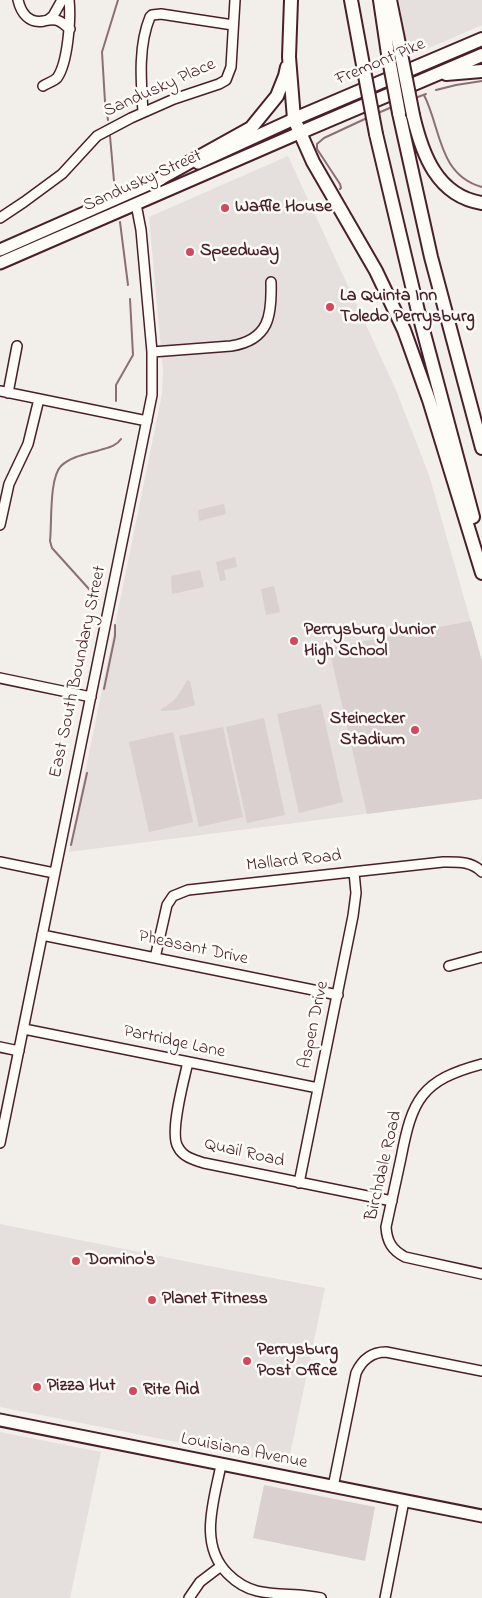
<!DOCTYPE html>
<style>
body{margin:0}
canvas{display:block;background:#f2efeb}
</style>
<canvas width="482" height="1598"></canvas>
<script>
const c = document.querySelector('canvas').getContext('2d');
c.lineJoin = 'round';
function fill(path, color) {
  c.fillStyle = color;
  c.fill(path, 'evenodd');
}
function stroke(path, color, width, dash) {
  c.strokeStyle = color;
  c.lineWidth = width;
  c.lineCap = dash ? 'butt' : 'round';
  c.setLineDash(dash || []);
  c.stroke(path);
}
function label(font, color, halo, rows, align = 'center') {
  c.font = font + ' "Indie Flower",sans-serif';
  c.lineWidth = 5;
  c.setLineDash([]);
  c.textBaseline = 'middle';
  c.strokeStyle = halo;
  c.fillStyle = color;
  for (const [text, x, y, turn = 0] of rows) {
    c.save();
    c.translate(x, y);
    c.rotate((+turn || 0) * Math.PI / 180);
    c.textAlign = isNaN(turn) ? turn : align;
    if (halo) c.strokeText(text, 0, 0);
    c.fillText(text, 0, 0);
    c.restore();
  }
}
fill(new Path2D(`
 M399,0H482V25L408,57Z
 M288,156L396,390L429,475L482,661V799L69,852L162,394L163,370L149,217Z
 M0,1224L199,1264L325,1288L288,1464L0,1407Z
 M0,1432L101,1452L70,1598H0Z`), '#e5dfdd');
fill(new Path2D(`
 M224,504L226,514L199,521L198,510Z
 M235,557L237,567L224,570L226,580L220,581L216,562Z
 M200,570L204,587L172,594L171,576Z
 M274,586L280,612L266,615L261,589Z
 M471,621L482,661V799L367,814L329,648Z
 M187,680L190,681L195,705L177,710L161,711V709C176,702 180,693 187,680Z
 M321,704L343,802L299,813L277,714Z
 M264,718L285,815L247,823L226,727Z
 M223,727L243,817L199,827L179,736Z
 M173,732L193,822L149,832L129,742Z
 M264,1485L375,1507L365,1561L253,1538Z`), '#d9d0cf');
stroke(new Path2D(`
 M436,90L456,85L482,81
 M424,95C441,128 438,175 482,187
 M415,98L426,94
 M378,113L392,107
 M108,120L105,102L102,52L118,0
 M110,136L114,181
 M340,189L341,188L340,184L317,149V144L324,138L367,118
 M120,222L128,285
 M116,401V385L133,355L130,299
 M98,599L52,548L50,541C52,523 49,478 61,466C70,457 86,454 97,451C105,448 116,447 121,439
 M104,689L115,636V625
 M71,845L87,773`), '#8b6f75', 2);
const minor = new Path2D(`
 M18,0C21,13 29,24 44,21C48,20 51,19 56,20C62,21 65,26 70,29
 M49,19L53,16L62,0
 M43,86C47,83 53,82 57,78C68,63 71,18 69,0
 M143,112C141,81 138,46 150,17L152,15L161,14L233,25
 M0,218L24,202L62,174L97,136L131,118L174,99L219,84L226,80L231,67L235,0
 M152,352L231,346C269,340 272,316 271,282
 M0,391L147,421
 M8,393L17,346
 M0,525L9,484L28,444L39,399
 M0,678L91,697
 M0,862L54,873
 M42,935L338,995
 M155,958L167,905L173,896L188,890L443,862C458,862 471,861 482,872
 M449,966L482,957
 M24,1029L318,1088
 M0,1047L19,1051
 M188,1062C184,1080 169,1133 178,1147C183,1157 194,1160 204,1163L392,1201
 M482,1064C421,1080 412,1100 401,1158C396,1181 391,1204 386,1227C387,1242 392,1250 405,1257L482,1274
 M0,1143L152,395V352L141,230L136,204
 M299,1183L353,916L356,893L354,872
 M221,1465C214,1501 198,1544 228,1574C236,1582 245,1588 257,1591C278,1596 300,1593 321,1598
 M333,1487L356,1373C362,1360 371,1352 386,1352L482,1371
 M189,1598L200,1582L221,1566
 M385,1598L404,1501`);
const major = new Path2D(`
 M198,163L294,119
 M0,250L161,179
 M0,263L299,133
 M0,1420L482,1516`);
const highway = new Path2D(`
 M291,0L289,57L294,119L313,162L376,271L404,330L429,400L482,573
 M351,0L363,65
 M380,0L388,54
 M390,0L400,49
 M446,74L482,71
 M399,113L431,257L482,448
 M413,115C422,154 437,196 482,203
 M294,119L482,39
 M299,133L482,55
 M376,134L418,311L473,517
 M152,183L251,128L277,96L285,76L287,67`);
stroke(minor, '#4a1f2b', 12);
stroke(major, '#4a1f2b', 15);
stroke(highway, '#4a1f2b', 16);
stroke(minor, '#fdfcf7', 9);
stroke(major, '#fdfcf7', 11);
stroke(highway, '#fdfcf7', 12);
const highwayBridge = new Path2D(`
 M400,49L413,115
 M388,54L399,113
 M363,65L376,134`);
stroke(highwayBridge, '#4a1f2b', 16, []);
stroke(highwayBridge, '#fdfcf7', 12);
for (const [x, y, r, color] of [
 [225,208,5,"#d1495b"],
 [190,252,5,"#d1495b"],
 [330,307,5,"#d1495b"],
 [294,641,5,"#d1495b"],
 [415,730,5,"#d1495b"],
 [76,1261,5,"#d1495b"],
 [152,1300,5,"#d1495b"],
 [247,1361,5,"#d1495b"],
 [37,1387,5,"#d1495b"],
 [133,1391,5,"#d1495b"]
]) {
  const dot = new Path2D();
  dot.arc(x, y, r, 0, 2 * Math.PI);
  c.fillStyle = color;
  c.fill(dot);
  stroke(dot, '#fdfcf7', 2);
}
label('18px', '#4a1f2b', '#fdfcf7', [
 ["Fremont Pike",381,63,-23],
 ["Sandusky Place",160,89,-24],
 ["Sandusky Street",143,182,-24],
 ["East South Boundary Street",79,672,-78],
 ["Mallard Road",294,862,-6],
 ["Pheasant Drive",193,949,12],
 ["Aspen Drive",315,1025,-78],
 ["Partridge Lane",174,1043,12],
 ["Quail Road",244,1154,13],
 ["Birchdale Road",385,1166,-77],
 ["Louisiana Avenue",244,1452,11]
]);
label('bold 18px', '#4a1f2b', '#fdfcf7', [
 ["Waffle House",235,208],
 ["Speedway",200,252],
 ["La Quinta Inn",340,297],
 ["Toledo Perrysburg",340,318],
 ["Perrysburg Junior",304,631],
 ["High School",304,652],
 ["Steinecker",405,720,"right"],
 ["Stadium",405,741,"right"],
 ["Domino's",86,1261],
 ["Planet Fitness",162,1300],
 ["Perrysburg",257,1351],
 ["Post Office",257,1372],
 ["Pizza Hut",47,1387],
 ["Rite Aid",143,1391]
], 'left');
</script>
